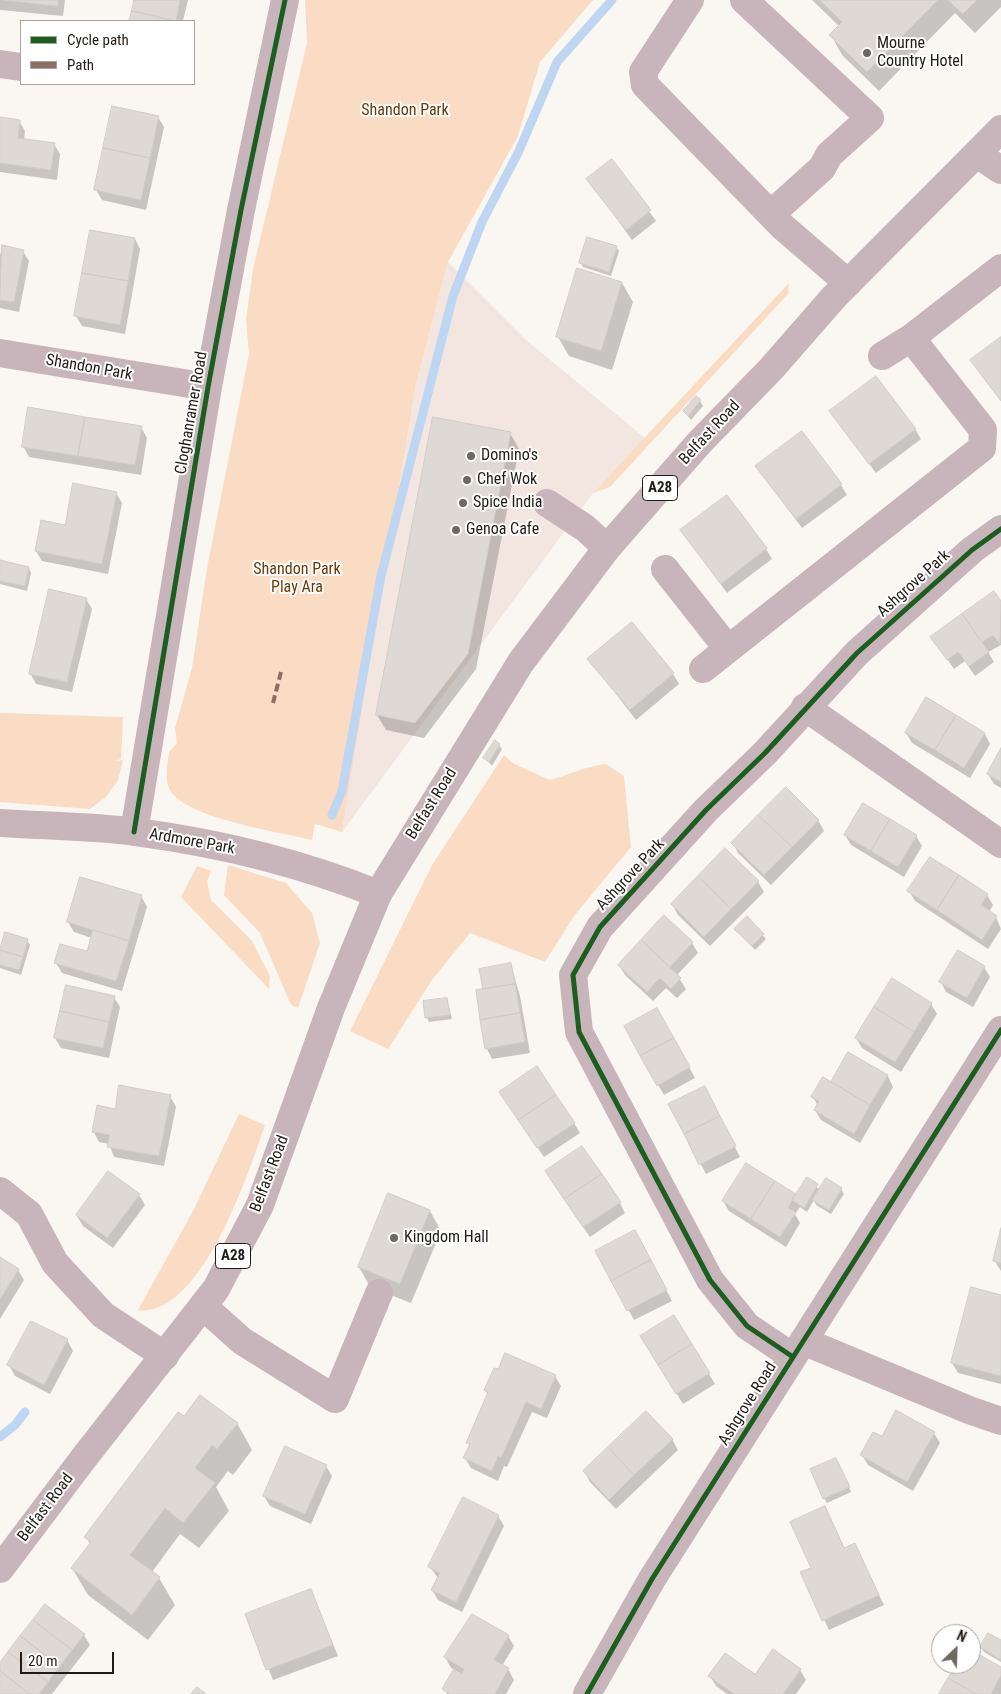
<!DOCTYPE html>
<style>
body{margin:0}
#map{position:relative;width:1001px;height:1694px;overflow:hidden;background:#faf6f2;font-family:"Roboto Condensed",sans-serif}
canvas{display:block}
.legend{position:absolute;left:20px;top:20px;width:175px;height:65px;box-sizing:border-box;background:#fff;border:1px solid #a7a4a1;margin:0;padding:6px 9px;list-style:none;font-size:15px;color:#221b15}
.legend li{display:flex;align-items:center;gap:10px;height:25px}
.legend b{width:25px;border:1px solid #a7a4a1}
.north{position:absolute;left:931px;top:1624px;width:50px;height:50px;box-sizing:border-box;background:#fff;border:1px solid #a7a4a1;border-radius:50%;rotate:24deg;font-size:14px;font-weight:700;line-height:20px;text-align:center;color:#221b15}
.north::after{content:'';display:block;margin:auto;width:18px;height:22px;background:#6e6862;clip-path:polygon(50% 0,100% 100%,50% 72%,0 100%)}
.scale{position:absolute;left:20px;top:1652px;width:94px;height:22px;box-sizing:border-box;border:2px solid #221b15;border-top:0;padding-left:6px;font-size:15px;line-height:18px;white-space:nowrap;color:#221b15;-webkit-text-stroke:4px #fff;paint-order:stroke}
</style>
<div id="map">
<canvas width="1001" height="1694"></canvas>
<ul class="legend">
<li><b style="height:6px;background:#1b5e20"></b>Cycle path</li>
<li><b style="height:6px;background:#8d6e63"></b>Path</li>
</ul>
<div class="north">N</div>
<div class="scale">20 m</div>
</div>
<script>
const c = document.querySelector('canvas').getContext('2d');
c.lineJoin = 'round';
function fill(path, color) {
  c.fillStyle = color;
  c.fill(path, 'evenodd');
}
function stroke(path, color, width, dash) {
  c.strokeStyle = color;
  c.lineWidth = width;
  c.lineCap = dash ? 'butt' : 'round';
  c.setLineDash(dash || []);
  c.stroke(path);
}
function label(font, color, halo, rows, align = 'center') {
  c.font = font + ' "Roboto Condensed",sans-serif';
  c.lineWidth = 4;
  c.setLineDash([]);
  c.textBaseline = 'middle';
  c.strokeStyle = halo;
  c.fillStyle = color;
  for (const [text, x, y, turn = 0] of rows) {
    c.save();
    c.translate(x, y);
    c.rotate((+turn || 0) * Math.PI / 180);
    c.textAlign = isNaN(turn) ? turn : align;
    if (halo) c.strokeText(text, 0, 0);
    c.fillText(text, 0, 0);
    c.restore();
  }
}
fill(new Path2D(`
 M448,262L526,340L645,438L593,493L342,832L416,384Z`), '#f3e6e1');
fill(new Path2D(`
 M305,0H593L540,62L518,136L448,262L416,384L342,832L315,824L312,840C280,832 185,818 170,790C164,780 168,762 169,752L177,743L175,728L192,668L207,568L249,354L246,320L253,269L307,43Z
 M789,283L788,294L610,487L593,493Z
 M0,713L123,717L121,759L114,761L123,760L118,780L106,797L90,809L0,802Z
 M504,755L514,764L550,780C569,775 586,766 606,764L624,776L631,847L574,916L545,962L470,933L432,980L388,1049L350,1031L432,865Z
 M228,865L286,883L312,913L320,943L298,1008L291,1005L260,933L224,895Z
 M197,866L211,871L207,882L211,900L252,941L270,976L269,989L181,897Z
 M239,1114L265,1125C249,1172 201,1318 138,1310L193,1211Z`), '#f9dcc3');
fill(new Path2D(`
 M0,0H65L63,16L0,10Z
 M135,0H188L183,21H130Z
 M812,0H1001V7L975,33L955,13L879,91L842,55L831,35L839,26Z
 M158,117L164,127L146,210L102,200L96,190Z
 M0,119L19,121L25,131L24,140L54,144L60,154L57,180L0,172Z
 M612,161L656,221L632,240L588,179Z
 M135,239L140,249L125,334L82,326L76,316Z
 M3,247L23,251L29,261L19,312L0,308V255Z
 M616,247L619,251L611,276L583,267L580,262Z
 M622,283L633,302L612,370L569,356L558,337Z
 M700,401L703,406L691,420L684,411Z
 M837,421L915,429L921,439L876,473Z
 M141,427L147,438L141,475L29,457L23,446Z
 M510,433L519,449L476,669L424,738L386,730L377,715Z
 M763,476L841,485L847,495L802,528Z
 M116,493L122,503L108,574L42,561L36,551Z
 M682,531L766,549L772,559L727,593Z
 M0,561L29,568L31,573L27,591L0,584Z
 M994,593L1001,603V645L988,652L994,662L975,676L965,661L954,669L932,637Z
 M86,599L92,609L72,692L36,684L30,673Z
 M589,659L673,674L679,684L636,720Z
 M906,733L985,734L990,744L970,778L912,743Z
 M499,745L502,749L492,766L485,758Z
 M1001,751V788L994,784L988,774Z
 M818,820L824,831L771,885L738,853L733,843Z
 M845,835L916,836L922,846L904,877L851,845Z
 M758,882L764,892L710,946L678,915L672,904Z
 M909,891L987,895L993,905L989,912L996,917L1001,929L988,949L915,901Z
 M141,896L147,907L122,991L62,973L56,963L87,953L92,938L74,932L68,922Z
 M664,917L692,943L698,953L677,975L686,989L677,998L666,988L653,1001L625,975L619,965Z
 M747,918L766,939L755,950L736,929Z
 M27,940L30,945L21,975L0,968V953Z
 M511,965L520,996L530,1053L492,1059L487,1049L477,991L485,990Z
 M984,967L990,977L973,1007L946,992L941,982Z
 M114,997L120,1007L109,1058L61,1048L55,1038Z
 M447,999L452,1019L429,1022L427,1018Z
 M931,1004L937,1014L901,1072L862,1048L856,1038Z
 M657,1009L695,1078L664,1095L625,1027Z
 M849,1054L888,1076L893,1087L860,1143L821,1120L815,1110L818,1106L813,1097L831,1083Z
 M170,1096L176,1107L164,1166L114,1157L109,1144L99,1142L93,1131L116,1110Z
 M710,1097L740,1157L706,1174L670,1105Z
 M507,1102L574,1123L580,1133L544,1157Z
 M807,1179L820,1190L841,1189L844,1194L831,1214L816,1205L814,1200L807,1212L800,1207L795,1214L800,1223L786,1247L729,1211L723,1201L796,1196Z
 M552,1182L620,1203L625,1213L590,1237Z
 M139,1195L145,1205L113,1248L83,1226L77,1216Z
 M430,1211L441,1231L411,1303L370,1287L359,1267Z
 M1001,1234V1271L994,1260Z
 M641,1241L672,1301L634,1320L597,1251Z
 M0,1259L18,1270L24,1280L0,1319Z
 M1001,1296V1384L958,1373L952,1363Z
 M674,1317L715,1384L683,1404L648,1347Z
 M67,1340L73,1351L50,1394L15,1376L9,1365Z
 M555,1376L561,1386L547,1418L532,1412L507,1467L504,1466L498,1481L471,1468L465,1458L470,1446L468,1443L488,1395L485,1390Z
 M185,1418L237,1423L252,1450L233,1475L228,1471L216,1487L229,1511L199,1548L180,1534L152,1572L159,1578L175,1605L148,1640L88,1595L72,1568L90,1544L86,1537Z
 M934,1433L940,1443L913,1491L868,1465L862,1455L882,1438Z
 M672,1439L678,1450L616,1509L590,1482L584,1471Z
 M839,1464L851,1492L827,1503L824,1498Z
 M326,1466L332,1476L311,1524L270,1506L264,1496Z
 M498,1516L504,1526L462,1612L438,1600L432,1590L438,1578L430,1567Z
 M830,1517L845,1549L855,1545L884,1605L829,1630L802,1573L813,1568Z
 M311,1591L338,1656L273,1680L247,1615Z
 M84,1635L90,1645L52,1694H0V1665Z
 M508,1636L514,1646L502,1666L508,1669L514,1680L506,1694H447L444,1689L465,1676L451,1668L445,1657Z
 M1001,1642V1662L984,1652L981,1647Z
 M971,1651L1001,1668V1694H941L958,1664H971Z
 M800,1670L806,1680L796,1694H727L716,1686L710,1676H755Z`), '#0003');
stroke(new Path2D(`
 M332,815L342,791L381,576L453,296L482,222L518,153L557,62L612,0
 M0,1437L15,1425L25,1412`), '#bfd6f3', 9);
const building = new Path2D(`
 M4,0H58V6Z
 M134,0H180L176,21L132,11Z
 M820,0H938L867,72L829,35L842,22Z
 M948,0H977L963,14Z
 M132,11L175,21H129Z
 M112,106L159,116L150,158L103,148Z
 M0,117L20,120L18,138L55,143L51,170L0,163Z
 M103,148L150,158L141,200L94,190Z
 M612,159L651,210L626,230L586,179Z
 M90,230L135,238L128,281L82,273Z
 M587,237L617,246L609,272L579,263Z
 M2,245L24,250L14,302L0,300Z
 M577,268L622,282L601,351L556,337Z
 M82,273L128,281L120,325L74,316Z
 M1001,337V401L970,360Z
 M876,376L916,429L869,464L829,411Z
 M696,396L701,400L688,416L683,411Z
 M28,407L85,417L78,456L22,447Z
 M85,417L142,426L135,465L78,456Z
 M433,417L511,432L468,654L415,723L376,715Z
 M802,431L842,484L796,519L755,466Z
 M73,483L117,492L102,564L35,551L41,520L65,525Z
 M727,495L767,548L721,584L680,530Z
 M0,560L29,567L25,586L0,581Z
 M49,589L87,598L67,682L29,674Z
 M994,591L1001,601L1000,644L993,635L982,642L962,614Z
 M962,614L989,652L969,666L958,652L947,660L930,637Z
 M632,622L674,673L630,710L587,659Z
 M926,697L956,715L935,750L905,733Z
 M956,715L985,733L964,768L935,750Z
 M495,740L500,744L489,762L483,758Z
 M1001,748V782L987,774Z
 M786,787L819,820L792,847L758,815Z
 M863,803L890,819L871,851L844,835Z
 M758,815L792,847L764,875L731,843Z
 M890,819L917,835L898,867L871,851Z
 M725,848L759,881L731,909L698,876Z
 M930,857L959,875L937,910L907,891Z
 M959,875L988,894L981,905L997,916L982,940L937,910Z
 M698,876L731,909L704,937L671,904Z
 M80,877L142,895L129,941L67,922Z
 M664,915L693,942L670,967L641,940Z
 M747,916L764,934L752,946L734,929Z
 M93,930L129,941L116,981L54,963L60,944L87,951Z
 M5,932L28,939L23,957L0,950Z
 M641,940L681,978L671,989L660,978L647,992L618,965Z
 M0,950L23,957L19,970L0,965Z
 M958,950L985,966L967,998L939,982Z
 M511,963L515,984L483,989L479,969Z
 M892,978L932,1003L914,1032L874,1007Z
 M515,984L520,1013L480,1020L476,990Z
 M66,985L115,996L109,1022L60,1011Z
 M447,998L450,1015L425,1018L423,1001Z
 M874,1007L914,1032L895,1062L855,1038Z
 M657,1008L674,1038L640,1056L624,1026Z
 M60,1011L109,1022L103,1048L54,1038Z
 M520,1013L525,1042L485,1049L480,1020Z
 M674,1038L690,1067L657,1086L640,1056Z
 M848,1052L888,1075L870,1105L831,1082Z
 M537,1066L556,1095L518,1120L499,1092Z
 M823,1077L870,1105L854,1134L814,1110L819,1101L811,1097Z
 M119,1085L171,1095L159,1156L107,1147L110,1135L92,1132L97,1105L115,1109Z
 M705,1086L720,1116L684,1134L668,1104Z
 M556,1095L575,1123L537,1148L518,1120Z
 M720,1116L736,1146L699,1165L684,1134Z
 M582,1146L602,1174L564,1199L545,1171Z
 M746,1163L775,1181L751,1219L722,1201Z
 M108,1171L140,1194L107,1238L76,1215Z
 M602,1174L621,1202L583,1227L564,1199Z
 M807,1177L818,1184L804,1208L792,1200Z
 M826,1178L842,1188L829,1210L812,1200Z
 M775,1181L796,1194L788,1208L796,1212L780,1237L751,1219Z
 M388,1193L430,1210L400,1284L358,1267Z
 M1001,1228V1263L993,1261Z
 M635,1230L651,1260L611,1281L595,1251Z
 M0,1257L19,1269L0,1299Z
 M651,1260L667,1290L627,1311L611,1281Z
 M971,1287L1001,1295V1376L951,1363Z
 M674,1315L692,1344L658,1365L640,1336Z
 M31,1321L68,1339L44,1385L7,1365Z
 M692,1344L710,1373L676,1394L658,1365Z
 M505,1353L556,1375L541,1409L526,1402L501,1458L498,1456L492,1471L463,1458L470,1444L466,1443L488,1392L484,1390L494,1368L498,1369Z
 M200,1395L238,1423L217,1449L212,1445L195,1468L215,1483L183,1523L165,1508L130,1555L160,1577L132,1615L71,1568L91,1542L84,1537L178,1412L184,1416Z
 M896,1410L935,1432L907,1482L860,1455L873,1432L882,1436Z
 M646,1411L673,1439L634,1475L608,1447Z
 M285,1446L327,1465L305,1514L263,1496Z
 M608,1447L634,1475L609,1500L583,1471Z
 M836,1458L850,1487L823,1499L810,1469Z
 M463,1497L499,1515L456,1602L431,1590L440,1573L428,1567Z
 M825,1506L844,1548L855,1543L879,1595L822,1621L800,1572L811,1568L790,1522Z
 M311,1589L333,1645L266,1670L245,1614Z
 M45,1604L85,1634L72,1650L33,1620Z
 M472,1614L509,1635L494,1660L509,1668L495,1694H450L442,1689L453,1670L461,1675L464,1669L444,1657Z
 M33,1620L72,1650L60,1666L20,1636Z
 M988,1633L1001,1640V1660L980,1647Z
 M20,1636L60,1666L48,1682L8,1652Z
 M773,1649L801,1669L783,1694H734L708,1676L725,1653L755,1674Z
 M971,1650L1001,1667V1675L991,1694H976L948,1678L956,1664H971Z
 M8,1652L48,1682L39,1694H30L0,1671V1663Z
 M0,1671L30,1694H0Z
 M948,1678L976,1694H939Z
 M197,1687L206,1694H191Z`);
fill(building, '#ded9d4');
stroke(building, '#d1ccc7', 1);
stroke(new Path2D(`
 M690,0L643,72L645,85L783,227L848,283
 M744,0L870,118L829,155L822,168L771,214
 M0,64L21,67
 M977,154L1001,170
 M0,353L208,387
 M882,356L911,338L1001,268
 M547,503L585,528L607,548
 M665,569L728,649
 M703,669L982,448L983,430L911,338
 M805,707L1001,844
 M0,823C45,826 91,826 136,832C219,843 301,863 378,894
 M134,832L208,387L241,210L285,0
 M0,1191L29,1214L55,1263L103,1315L165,1356
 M203,1306L242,1341L335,1399L379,1293
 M803,1341L969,1410L1001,1421
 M793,1357L747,1326L710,1280L579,1032L573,975L600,927L706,810L765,753L857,653L972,550L1001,529
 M587,1694L652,1579L1001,1030`), '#c8b4bb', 28);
stroke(new Path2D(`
 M0,1569L83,1459L216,1289L260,1205L331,1008L378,894L521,662L607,548L699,443L771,369L834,297L1001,129`), '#c8b5bc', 28);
stroke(new Path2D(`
 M273,703L281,672`), '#8d6e63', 4, [8, 4]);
stroke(new Path2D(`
 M134,832L208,387L241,210L285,0
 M793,1357L747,1326L710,1280L579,1032L573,975L600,927L706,810L765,753L857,653L972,550L1001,529
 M587,1694L652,1579L1001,1030`), '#1b5e20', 5);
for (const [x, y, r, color] of [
 [867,53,5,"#6e6862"],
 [471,456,5,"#6e6862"],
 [467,480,5,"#6e6862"],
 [463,503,5,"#6e6862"],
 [456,530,5,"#6e6862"],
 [394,1238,5,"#6e6862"]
]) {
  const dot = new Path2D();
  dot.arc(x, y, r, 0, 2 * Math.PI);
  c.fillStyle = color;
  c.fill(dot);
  stroke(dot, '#fff', 2);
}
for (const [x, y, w] of [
 [660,488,35],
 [233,1256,35]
]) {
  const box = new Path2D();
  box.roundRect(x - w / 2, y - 12.5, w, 25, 4);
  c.fillStyle = '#fff';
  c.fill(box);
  stroke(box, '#221b15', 1);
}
label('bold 15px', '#221b15', null, [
 ["A28",660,488],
 ["A28",233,1256]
]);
label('16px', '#221b15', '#fff', [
 ["Mourne",877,44],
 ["Country Hotel",877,62],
 ["Domino's",481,456],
 ["Chef Wok",477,480],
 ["Spice India",473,503],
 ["Genoa Cafe",466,530],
 ["Kingdom Hall",404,1238]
], 'left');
label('16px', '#6b3a06', '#fff', [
 ["Shandon Park",405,111],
 ["Shandon Park",297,570],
 ["Play Ara",297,588]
]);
label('16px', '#221b15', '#fff', [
 ["Shandon Park",89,368,10],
 ["Cloghanramer Road",192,413,-80],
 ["Belfast Road",710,433,-47],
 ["Ashgrove Park",914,584,-42],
 ["Belfast Road",432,804,-58],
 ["Ardmore Park",192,842,10],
 ["Ashgrove Park",631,875,-47],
 ["Belfast Road",270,1174,-69],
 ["Ashgrove Road",748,1404,-58],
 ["Belfast Road",46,1508,-53]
]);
</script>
